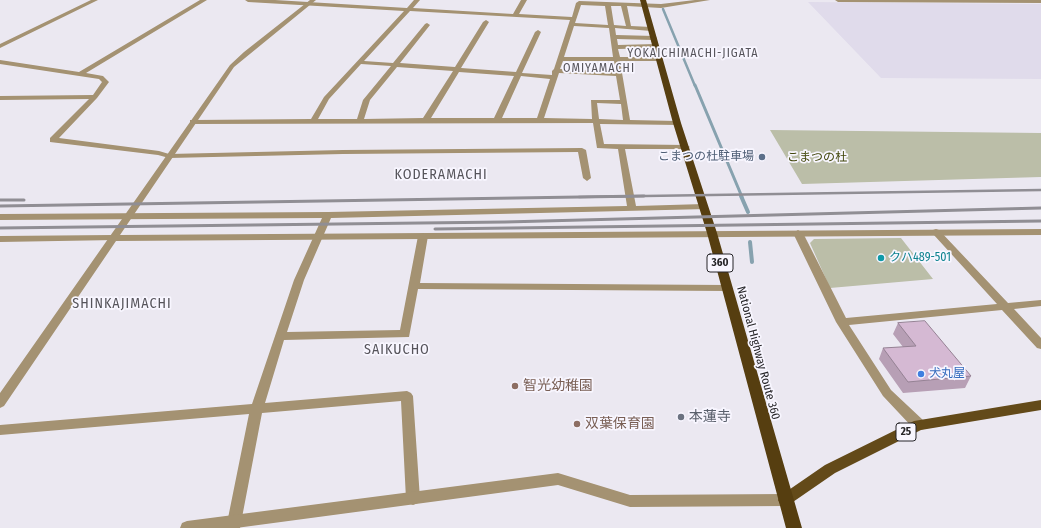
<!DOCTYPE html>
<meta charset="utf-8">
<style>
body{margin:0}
canvas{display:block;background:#ebe8f1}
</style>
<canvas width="1041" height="528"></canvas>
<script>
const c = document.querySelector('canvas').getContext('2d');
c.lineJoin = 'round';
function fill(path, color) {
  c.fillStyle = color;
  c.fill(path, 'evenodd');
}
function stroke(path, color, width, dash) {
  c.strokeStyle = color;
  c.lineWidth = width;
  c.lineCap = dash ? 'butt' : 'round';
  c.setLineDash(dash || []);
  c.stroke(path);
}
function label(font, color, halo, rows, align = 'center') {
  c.font = font + ' "Fira Sans Condensed","Noto Sans JP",sans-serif';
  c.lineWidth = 3.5;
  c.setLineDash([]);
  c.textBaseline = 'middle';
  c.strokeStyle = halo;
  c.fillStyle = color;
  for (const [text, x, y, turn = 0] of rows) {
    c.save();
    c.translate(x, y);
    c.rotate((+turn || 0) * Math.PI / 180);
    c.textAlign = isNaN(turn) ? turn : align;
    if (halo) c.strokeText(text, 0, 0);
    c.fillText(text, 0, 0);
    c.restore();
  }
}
fill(new Path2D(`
 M808,2L1041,4V79L881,78Z`), '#e0dbeb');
fill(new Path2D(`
 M770,130L1041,133V177L802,184Z
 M901,238L933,279L830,288L810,243L814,239Z`), '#bbbea8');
stroke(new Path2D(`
 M663,9L695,86`), '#87a2af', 2.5);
stroke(new Path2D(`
 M695,85L742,197`), '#87a2af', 3);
stroke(new Path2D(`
 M741,196L748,212
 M750,242L752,262`), '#87a2af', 4);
fill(new Path2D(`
 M91,0H98L0,48V44Z
 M200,0H207L86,73L103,76L109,82L97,98L59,138L159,151L169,154L343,150L582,148L586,150L591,178L587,181L583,178L578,152L343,154L169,158L158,155L50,142V138L89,99L0,100V96L93,95L102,82L99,79L0,64V60L79,72Z
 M245,0H275L407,8L414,0H420L413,8L513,14L521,0H527L519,14L572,17L576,3L579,1L661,4L695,0H710L661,8L627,6L631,26L651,27L654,29L651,31L615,28L616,35L654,36L657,38L654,40L617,39L618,45L656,44L659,46L656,48L618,49L620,57H660L663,59L660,61H620L630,120L677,121L681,123L680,125L600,124L604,144L686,145L690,147L686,149H625L636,206L704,204L707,205L708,207L707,209L331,218L304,280L287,332L400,330L418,236L423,233L428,236L420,283L727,285L732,288L727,291L418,289L409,337L284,340L265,403L407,391L411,393L413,396L420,499L418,503L413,505L408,503L406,499L401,401L262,413L240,528H226L249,414L0,435V425L252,404L294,280L322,218L0,220V214L328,212L627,206L618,149L597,148L593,123L190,124V120H193L311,119L324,97L404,11L248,2ZM581,5L605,6L608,25L575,23ZM611,6H621L626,26L614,25ZM410,11L570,20L554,69L552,71V75L522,73L541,32L538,30L535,32L516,72L461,68L489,22L486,20L483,22L455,67L400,63L430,25L427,23L425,24L393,63L364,61ZM574,26L609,28L613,57H564ZM563,61H614L616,72L560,69ZM361,64L391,66L363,100L357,119H318L329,99ZM397,67L453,71L423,118L364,119L370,100ZM459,72L514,76L494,118H431ZM559,73L616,76L620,100H591L592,119L544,118ZM521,76L550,79L537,118H502ZM597,103L621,104L623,120L599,119Z
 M835,0H1041V3L838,2Z
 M936,229L939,230L1008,303L1041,300V306L1014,309L1041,338V349L1037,348L1002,310L849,325L891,390L924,421L925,425L924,429L919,430L914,429L883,396L836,322L793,233L798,230L803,233L846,318L997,304L933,234L931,232L933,230Z
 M113,235L116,236L118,238L116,240L0,242V236Z`), '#a49272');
fill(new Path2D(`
 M310,0H316L234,67L120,235L1041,229V235L116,241L4,406L0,408V393L230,65L244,52Z
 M558,473L630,495L785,494L790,496L792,500L790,504L785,506L630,507L558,485L236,528H180L182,523L187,521Z`), '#a49272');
fill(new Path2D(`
 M1041,400V410L921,430L835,473L790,504L785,506L780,504L778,500L780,496L825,465L914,421Z`), '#634a19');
fill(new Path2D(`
 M640,0H646L681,123L717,233L802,528H786L707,233L673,123Z`), '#563e10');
stroke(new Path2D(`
 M579,197L1041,190`), '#908e94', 2.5);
stroke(new Path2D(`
 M0,200H24
 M0,206L644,196
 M0,228L505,222L1041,208
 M435,229L1041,221`), '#908e94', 3);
fill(new Path2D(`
 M898,323L971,376L965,388L903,393L879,359L883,348L903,347L893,334Z`), '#b79fb5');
const building = new Path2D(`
 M925,321L971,376L908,382L883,348L916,346L898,323Z`);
fill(building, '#d5b9d3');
stroke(building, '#958294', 1);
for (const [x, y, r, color] of [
 [762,157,4,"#5c6f8a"],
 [881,258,4,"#0f9aa8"],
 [921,374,4,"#3f7fe0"],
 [515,386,4,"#8d6e63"],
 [681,417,4,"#6b7280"],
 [577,424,4,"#8d6e63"]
]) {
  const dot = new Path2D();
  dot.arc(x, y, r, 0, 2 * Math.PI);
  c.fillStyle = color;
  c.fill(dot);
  stroke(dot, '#f8f6ff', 1.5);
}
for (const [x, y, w] of [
 [720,263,26],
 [906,432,20]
]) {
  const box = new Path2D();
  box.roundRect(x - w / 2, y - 9, w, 18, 3);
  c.fillStyle = '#f8f6ff';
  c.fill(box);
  stroke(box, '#262528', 1);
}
label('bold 11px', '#262528', null, [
 ["360",720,263],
 ["25",906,432]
]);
c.letterSpacing = '1px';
label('12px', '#56545b', '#f8f6ff', [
 ["YOKAICHIMACHI-JIGATA",693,54],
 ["OMIYAMACHI",599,69]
]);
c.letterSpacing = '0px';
label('12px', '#4e5e75', '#f8f6ff', [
 ["こまつの杜駐車場",754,157]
], 'right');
label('12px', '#43480d', '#f8f6ff', [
 ["こまつの杜",817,158]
]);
label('12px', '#0d838f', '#f8f6ff', [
 ["クハ489-501",889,258]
], 'left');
label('12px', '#262528', '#f8f6ff', [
 ["National Highway Route 360",758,353,75]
]);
label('12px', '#366cbe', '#f8f6ff', [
 ["犬丸屋",929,374]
], 'left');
c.letterSpacing = '1px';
label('14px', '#56545b', '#f8f6ff', [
 ["KODERAMACHI",441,175],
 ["SHINKAJIMACHI",122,304],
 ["SAIKUCHO",397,350]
]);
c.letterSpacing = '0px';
label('14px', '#785e54', '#f8f6ff', [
 ["智光幼稚園",523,386],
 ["双葉保育園",585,424]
], 'left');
label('14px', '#5b616d', '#f8f6ff', [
 ["本蓮寺",689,417]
], 'left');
</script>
